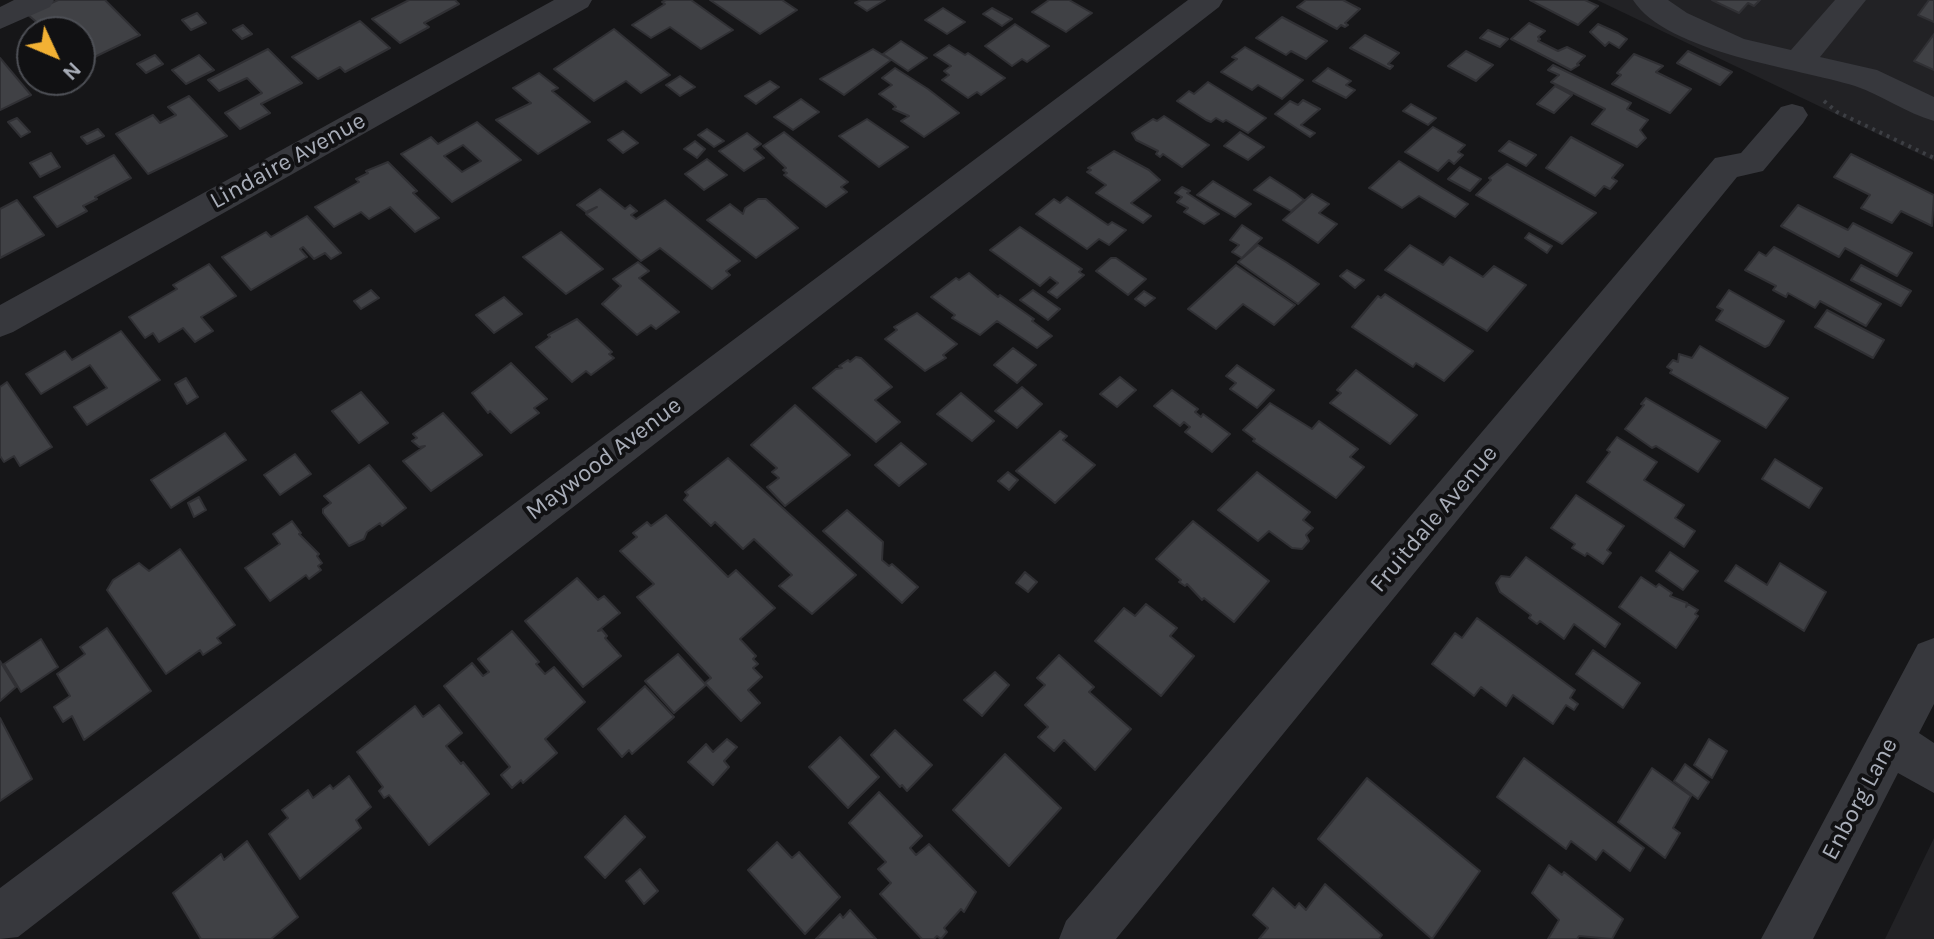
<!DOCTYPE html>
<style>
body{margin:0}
#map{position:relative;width:1934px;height:939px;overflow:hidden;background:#161618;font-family:Karla,sans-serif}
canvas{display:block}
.north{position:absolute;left:16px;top:16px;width:80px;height:80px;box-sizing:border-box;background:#111113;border:2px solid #4d4f55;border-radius:50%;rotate:134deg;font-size:22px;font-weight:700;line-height:32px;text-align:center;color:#a8adb8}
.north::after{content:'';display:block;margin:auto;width:28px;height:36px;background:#f2b134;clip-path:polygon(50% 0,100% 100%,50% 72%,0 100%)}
</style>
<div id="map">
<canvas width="1934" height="939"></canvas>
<div class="north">N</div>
</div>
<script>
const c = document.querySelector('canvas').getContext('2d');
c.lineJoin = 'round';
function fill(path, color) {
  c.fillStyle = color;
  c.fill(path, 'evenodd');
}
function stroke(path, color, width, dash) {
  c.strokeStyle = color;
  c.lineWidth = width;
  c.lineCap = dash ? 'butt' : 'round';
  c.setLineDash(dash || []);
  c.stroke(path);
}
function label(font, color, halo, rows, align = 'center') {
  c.font = font + ' Karla,sans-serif';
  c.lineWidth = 8;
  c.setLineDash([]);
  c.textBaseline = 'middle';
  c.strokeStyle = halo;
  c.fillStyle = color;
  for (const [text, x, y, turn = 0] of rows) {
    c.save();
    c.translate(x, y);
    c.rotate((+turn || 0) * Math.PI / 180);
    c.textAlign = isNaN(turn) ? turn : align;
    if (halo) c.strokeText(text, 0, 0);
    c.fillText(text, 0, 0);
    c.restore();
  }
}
fill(new Path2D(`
 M1597,0H1934V161Z
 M1934,838V939H1885Z`), '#222225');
const building = new Path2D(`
 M58,0H105L140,35L80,64V32H48L27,14Z
 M409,0H455L459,4L424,23L429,27L400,43L372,19Z
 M666,0H691L733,30L701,49L670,27L651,38L632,25L665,4L662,2Z
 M710,0H782L797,10L760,34Z
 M861,0H885L867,11L855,3Z
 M1049,0H1069L1092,13L1066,32L1032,12Z
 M1306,0H1343L1360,9L1345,23L1348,25L1345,27L1341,25L1337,29L1297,7Z
 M1530,0H1585L1598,6L1578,25Z
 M1712,0H1760L1754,6L1748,3L1739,13Z
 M1929,0H1934V22L1918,15Z
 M943,8L965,22L947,34L925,20Z
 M992,8L1012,19L1002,26L983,14Z
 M197,13L206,23L191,30L182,20Z
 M1282,17L1327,41L1306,59L1291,51L1286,55L1256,38Z
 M360,21L390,48L345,72L340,67L318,79L292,57Z
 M1529,23L1545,31L1538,37L1540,39L1538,41L1558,51L1567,47L1585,56L1577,64L1579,65L1571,70L1511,39Z
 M1015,24L1049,46L1027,62L1022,59L1012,66L985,46Z
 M1598,24L1618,33L1627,39L1619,48L1609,42L1605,46L1590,32Z
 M243,25L252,34L242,39L233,30Z
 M614,29L670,75L641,93L626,81L594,101L554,69Z
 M1488,30L1508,39L1500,47L1480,38Z
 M1934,34V70L1914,61Z
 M1365,35L1399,53L1388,64L1393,66L1390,69L1350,48Z
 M901,41L927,58L908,71L883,54Z
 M949,45L965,55L968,53L1005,78L981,95L977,92L968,98L942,80L949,75L944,71L951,66L934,55Z
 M1245,47L1303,80L1282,99L1258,85L1252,90L1221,72L1237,59L1232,57Z
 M268,49L302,83L261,104L270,113L240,129L225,113L262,93L247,78L219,91L208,80Z
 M873,49L891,60L844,95L820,79Z
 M1466,51L1493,65L1476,81L1448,66Z
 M1688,51L1732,72L1720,85L1677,63Z
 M1634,54L1663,66L1656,72L1691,89L1670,113L1612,84L1621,75L1617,73Z
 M155,55L163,64L146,73L137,64Z
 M199,55L214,70L186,84L172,70Z
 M0,58L31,95L0,110Z
 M1553,65L1631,103L1627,109L1648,120L1640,130L1646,138L1637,147L1592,124L1605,109L1551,82L1559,75L1548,70Z
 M895,68L928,89L959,113L924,137L901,121L909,116L893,109L896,107L892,103L879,94L892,85L882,78Z
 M1328,68L1351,81L1346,85L1355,90L1346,98L1313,81Z
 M539,73L558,88L552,91L590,122L538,154L496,120L531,103L513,88Z
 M680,76L695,87L680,96L666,85Z
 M770,81L779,87L756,104L745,96Z
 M1208,82L1266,118L1248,133L1226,120L1223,122L1216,118L1211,122L1206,120L1177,101L1189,91L1194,94Z
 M1555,86L1572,95L1554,113L1537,104Z
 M189,96L227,136L148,174L116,134L153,115L160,123L176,115L168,107Z
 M801,99L819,112L793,130L774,117Z
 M1303,100L1320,109L1301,125L1315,133L1310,137L1275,114L1290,101L1298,105Z
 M1411,104L1436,118L1428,125L1403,111Z
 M1164,116L1209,145L1182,167L1163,154L1160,157L1156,154L1158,151L1136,140L1132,133L1153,119L1157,121Z
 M17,118L30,132L21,137L8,122Z
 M867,119L908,147L879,167L839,136Z
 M477,122L521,160L452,202L401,154L431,137L438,144ZM463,145L481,161L462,172L444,156Z
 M1433,127L1465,145L1458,152L1463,155L1454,164L1449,160L1438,171L1405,152Z
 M98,129L104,136L87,144L81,137Z
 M707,129L724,141L714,147L698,135Z
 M623,131L638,143L623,153L608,140Z
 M784,132L848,182L841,187L847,192L826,207L784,175L787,173L783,170L786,168L763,146Z
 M1240,132L1264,147L1248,160L1224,146Z
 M747,133L761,144L754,149L764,158L744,171L719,151Z
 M1571,137L1623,165L1612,178L1617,181L1610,189L1604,186L1595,196L1546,168Z
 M695,141L705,149L697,158L684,149Z
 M1509,141L1536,155L1526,166L1499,151Z
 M1114,151L1149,170L1160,180L1131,203L1151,216L1143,223L1096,193L1106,185L1087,172L1091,170L1088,168Z
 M51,153L60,167L40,177L30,163Z
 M1851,154L1934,195L1932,226L1901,211L1892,223L1861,208L1870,195L1834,177Z
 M114,155L131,178L95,197L97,199L83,206L87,211L57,227L34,197Z
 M707,159L727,175L704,190L685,174Z
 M1399,161L1440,187L1468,204L1455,217L1419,196L1402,208L1369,188Z
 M388,162L417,191L413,193L439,218L415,232L390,207L369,219L361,212L334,227L315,207L359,182L356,179L368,173L366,171Z
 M1507,164L1596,213L1562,244L1476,195L1491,180L1489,178Z
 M1460,167L1481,179L1470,191L1448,179Z
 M1270,177L1295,193L1304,200L1291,211L1254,190Z
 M1213,181L1251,204L1235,217L1197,195Z
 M1182,187L1190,191L1187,193L1219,214L1204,224L1184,212L1188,208L1177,202L1182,197L1175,193Z
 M600,189L625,209L630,205L637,211L631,215L636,219L665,200L740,261L726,271L730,275L712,289L660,248L641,261L586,214L597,207L586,212L577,205Z
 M1312,194L1329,204L1319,213L1337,224L1318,243L1283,220Z
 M1067,197L1108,225L1112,222L1126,230L1109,245L1099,239L1087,249L1036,214L1054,199L1060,203Z
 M758,199H766L798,228L756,258L707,220L730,204L743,214L745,208Z
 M17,200L44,235L0,258V209Z
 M1798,205L1848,230L1853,223L1912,253L1897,276L1845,248L1839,257L1781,226Z
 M307,216L341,253L331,259L325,253L314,259L303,247L300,249L307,257L251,290L222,257L266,232L271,237Z
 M1242,225L1262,238L1242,258L1232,252L1239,245L1230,240Z
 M1020,227L1082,269L1079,272L1084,275L1057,298L1048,292L1058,283L1050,277L1040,286L990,250Z
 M561,232L603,269L566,294L523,257Z
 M1529,233L1552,246L1547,253L1525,238Z
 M1258,245L1286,262L1319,284L1298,304L1238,262Z
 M1410,245L1443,265L1450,257L1483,277L1494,266L1526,285L1487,331L1385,270Z
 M1774,247L1881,304L1866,326L1820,301L1815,308L1788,293L1786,297L1773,290L1776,286L1745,270L1759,252L1766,256Z
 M1111,258H1116L1146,279L1128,295L1096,271Z
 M638,262L649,271L639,278L679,312L656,329L651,325L637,335L602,304L621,286L613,279Z
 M209,264L236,296L201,317L213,331L195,342L183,328L159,342L153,333L145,338L129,317L177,289L173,285Z
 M1236,265L1295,305L1274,325L1243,304L1216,329L1188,309Z
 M1861,265L1911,291L1901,306L1851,280Z
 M1347,270L1364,280L1355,288L1340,276Z
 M969,273L998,297L1000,295L1034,319L1032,321L1052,336L1037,348L997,321L980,335L952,318L955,315L931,297L956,278L959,280Z
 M371,290L379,298L361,309L354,301Z
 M1033,290L1060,309L1048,320L1020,300Z
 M1729,290L1784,321L1769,345L1765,347L1716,320L1723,310L1717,307Z
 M1144,291L1155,298L1145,306L1135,299Z
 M1385,294L1473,351L1444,381L1416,363L1413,367L1352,327L1378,296L1381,298Z
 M504,297L522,314L494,333L476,315Z
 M1827,310L1884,340L1873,358L1815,327Z
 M917,313L957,344L943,355L946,358L925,371L885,339L897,330L894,327Z
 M577,319L612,352L609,354L614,358L591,375L586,371L572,382L536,347L550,337L548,335Z
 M121,331L160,380L87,425L74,407L107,388L90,365L41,394L26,374L65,351L72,360Z
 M1700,346L1788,398L1766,428L1670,373L1672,370L1667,367L1673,360L1678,362L1679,354L1692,358Z
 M1013,348L1036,365L1017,383L994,365Z
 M856,357L861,358L892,387L875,400L900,422L876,442L813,388L836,369L842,368L839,366L848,360L850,362Z
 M511,363L547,399L534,408L539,413L511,433L490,411L488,413L472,393Z
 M1237,365L1274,390L1257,408L1230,389L1236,383L1226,376Z
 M1356,370L1417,415L1390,444L1330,403L1341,393L1337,390Z
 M1120,377L1136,390L1117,407L1100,394Z
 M186,378L198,397L187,404L175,384Z
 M7,382L52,447L20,466L14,456L4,462L0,456V387Z
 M1022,387L1042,404L1017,428L995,411Z
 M1172,390L1198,409L1195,412L1201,417L1203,414L1230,434L1212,452L1185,432L1190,427L1184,422L1180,426L1154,406Z
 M361,392L388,423L359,443L332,411Z
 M961,393L994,421L972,441L937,414Z
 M1646,398L1720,441L1698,472L1656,446L1652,448L1625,429L1644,405L1641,404Z
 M1270,403L1312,429L1319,421L1358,449L1350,457L1364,467L1336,498L1253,441L1255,439L1243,430Z
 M795,405L850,455L785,506L767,487L779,478L772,472L777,468L751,445Z
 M443,413L482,455L431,491L403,461L425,446L419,447L412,441L417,438L413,434Z
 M1060,431L1067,436L1063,440L1095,465L1055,503L1016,471Z
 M225,433L246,460L171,508L151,480Z
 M1617,437L1657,462L1644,480L1684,505L1675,518L1695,531L1684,547L1587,482L1610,452L1607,450Z
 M901,443L926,464L899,486L875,465Z
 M295,454L311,474L280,495L264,475Z
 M728,458L856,575L812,614L779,586L792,575L754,539L743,549L715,522L711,526L684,500L688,495L685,492Z
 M1775,459L1822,488L1809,508L1762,479Z
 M369,465L406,508L382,526L380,523L367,532L364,539L349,546L323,513V509L331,503L324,496Z
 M1008,472L1018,480L1009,490L998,481Z
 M1257,472L1310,512L1303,520L1313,528L1306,535L1309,541L1302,549L1292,548L1269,531L1258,541L1218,510Z
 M1576,495L1624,526L1607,550L1611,553L1603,564L1587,553L1585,556L1572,548L1575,544L1551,528Z
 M199,497L206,510L194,517L188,503Z
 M847,510L883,542L882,560L889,566L892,564L918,587L902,603L823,531Z
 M666,515L728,577L736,570L775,608L740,639L756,656L753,659L758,664L753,668L762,677L748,690L760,703L741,721L705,683L711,678L637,597L654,584L620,551L637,537L633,533L647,522L651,526Z
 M292,521L301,533L299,534L319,554L317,556L322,563L318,566L321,570L309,579L306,575L270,601L245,568L280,544L273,534Z
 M1193,521L1269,581L1234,622L1204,598L1202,600L1187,584L1185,586L1179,582L1181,580L1156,559Z
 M180,549L235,625L217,638L221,643L203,655L200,650L166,674L107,590L113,580L139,563L149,571Z
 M1670,552L1698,571L1683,590L1656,571Z
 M1526,557L1620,624L1605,647L1574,624L1564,639L1540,621L1537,624L1529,618L1531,615L1500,592L1496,583L1501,576L1510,577Z
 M1780,563L1826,592L1804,631L1725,581L1736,565L1767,585Z
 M1025,572L1037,582L1028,592L1016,583Z
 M1641,577L1656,587L1659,584L1672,593L1670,596L1687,603L1686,607L1688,604L1698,610L1695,614L1698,616L1676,648L1619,607Z
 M577,578L598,600L604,596L620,613L598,631L602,630L607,636L605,638L621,656L583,687L525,621Z
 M1146,604L1177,628L1170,636L1194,656L1161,696L1095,641L1124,608L1135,616Z
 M1477,618L1575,690L1570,698L1578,704L1574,710L1566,705L1553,724L1513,695L1506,706L1481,687L1474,696L1432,664L1455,633L1462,638Z
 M107,628L151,691L84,740L72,716L63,722L54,707L70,696L57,674L85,654L80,647Z
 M512,631L539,662L536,664L545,674L554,667L585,702L545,739L557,753L523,783L521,780L512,788L501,775L510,767L444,686L472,663L483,676L489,672L478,659Z
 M41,639L58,667L21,692L4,664Z
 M1593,650L1640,683L1623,708L1576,674Z
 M678,654L706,685L674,713L645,681Z
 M1059,655L1094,687L1089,692L1131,729L1095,770L1064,740L1054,751L1038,737L1048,727L1025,705L1045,685L1037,678Z
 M0,661L16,687L0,701Z
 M995,672L1009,685L982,716L964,700Z
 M645,686L674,717L632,754L629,750L622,757L598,729Z
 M439,705L462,733L446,746L461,764L463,762L489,794L429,845L389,795L384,798L379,791L383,787L357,752L415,706L423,717Z
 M0,718L32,779L0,801Z
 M895,730L932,765L907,791L902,785L900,787L871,755Z
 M840,737L879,777L848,808L809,767Z
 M727,739L737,747L724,761L729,767L713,785L688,762L706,744L713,752Z
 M1709,739L1727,751L1712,778L1694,765Z
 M1005,754L1061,808L1009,866L953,810Z
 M1524,758L1644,848L1630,871L1603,850L1596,860L1571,841L1566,849L1497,797Z
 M1685,764L1709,782L1698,799L1674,781Z
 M1652,768L1691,796L1673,828L1680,833L1665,858L1618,822Z
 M349,776L371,807L356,820L361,828L300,879L269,834L288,818L282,810L308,790L313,798L330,785L333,789Z
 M1367,778L1480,871L1432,939L1318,839Z
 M879,792L922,836L910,848L916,855L929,844L976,892L964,912L961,909L944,928L947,932L941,939L937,936L934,939H922L880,894L891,883L878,869L886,862L849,823Z
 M625,816L645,837L605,878L585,857Z
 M247,841L298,917L271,939H201L173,893L221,854L224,860Z
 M777,842L792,858L799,852L840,897L805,934L748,870Z
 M1549,865L1562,875L1564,872L1623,919L1612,939L1579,936L1577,939H1548L1559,920L1532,893Z
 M640,869L658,891L644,904L626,881Z
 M1325,884L1382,935L1379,939H1259L1268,928L1253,915L1273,888L1295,908L1299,903L1306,910Z
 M850,910L876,939H816L840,914L843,918Z`);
fill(building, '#404145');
stroke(building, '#303034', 2);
stroke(new Path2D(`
 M1824,101L1837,112L1934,158`), '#3d3f44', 4, [3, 5]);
fill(new Path2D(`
 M14,0H54L50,7L0,29V7Z
 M554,0H592L588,7L13,332L0,337V305Z
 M1188,0H1223L1219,7L18,937L0,939V888Z
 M1633,0H1668L1687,13L1744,39L1791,50L1835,0H1866L1820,57L1877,70L1934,97V121C1906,113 1882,95 1855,86C1798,68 1667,53 1633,0Z
 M1792,104L1803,107L1808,115L1803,123L1763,171L1737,177L1116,939H1059L1066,921L1715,158L1741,153L1781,107Z
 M1934,638V704L1919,733L1934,743V793L1898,773L1813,939H1761L1918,644Z`), '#37383d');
label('24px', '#a8adb8', '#111113', [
 ["Lindaire Avenue",288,161,-29],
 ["Maywood Avenue",604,459,-37],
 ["Fruitdale Avenue",1434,519,-50],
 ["Enborg Lane",1860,799,-62]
]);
</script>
